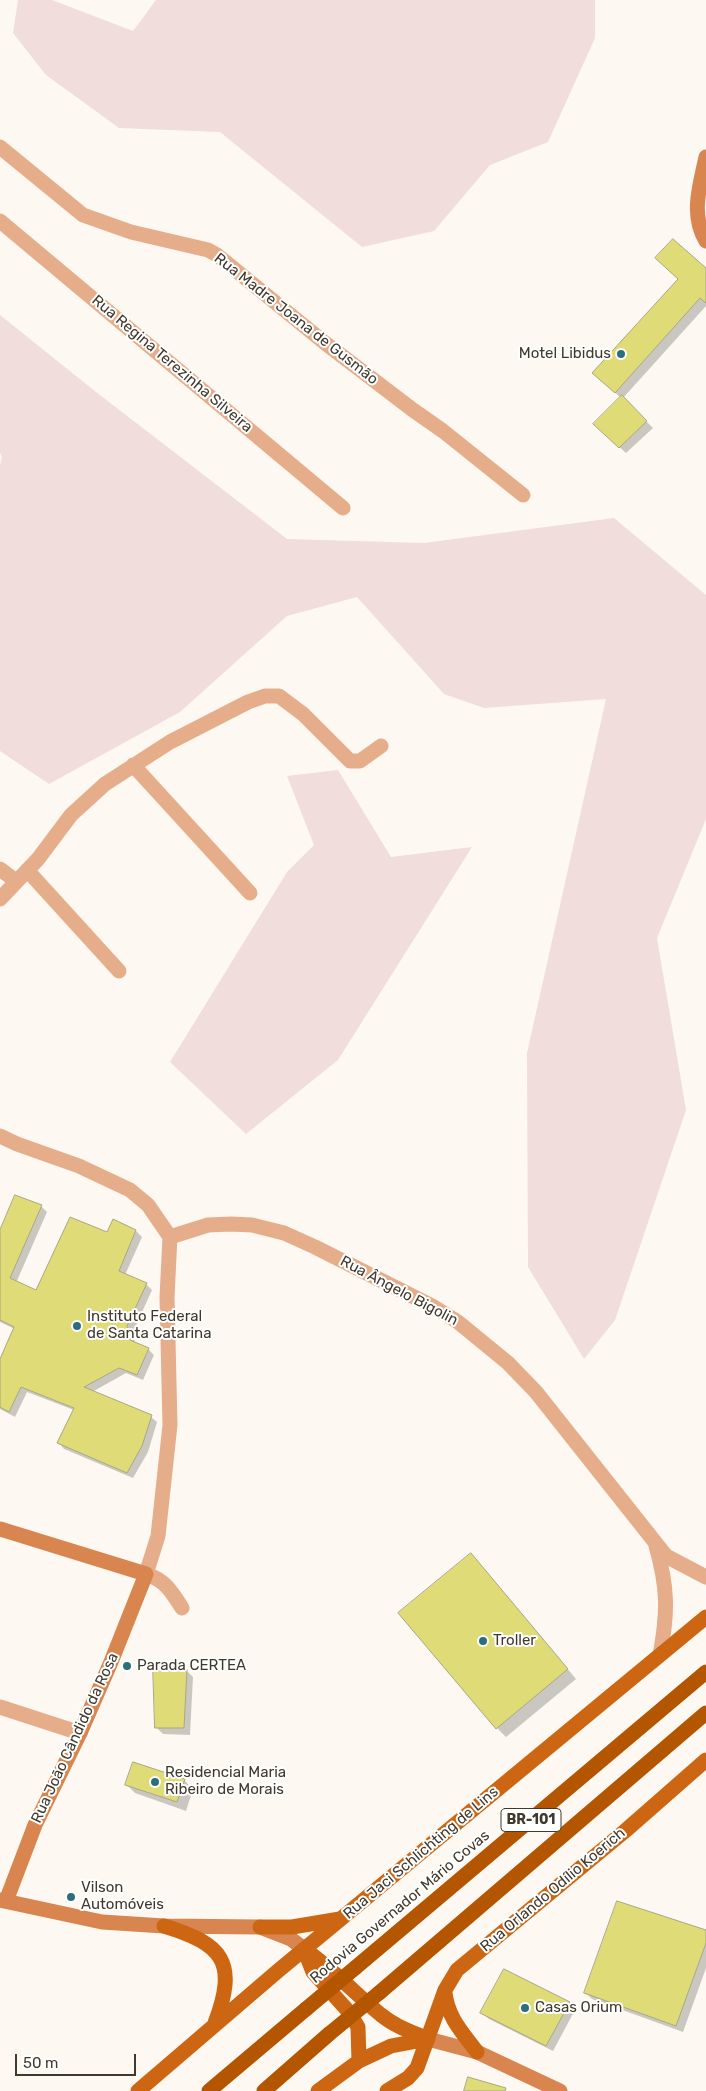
<!DOCTYPE html>
<meta charset="utf-8">
<style>
body{margin:0}
#map{position:relative;width:706px;height:2091px;overflow:hidden;background:#fdf9f2;font-family:Rubik,sans-serif}
canvas{display:block}
.scale{position:absolute;left:15px;top:2054px;width:121px;height:22px;box-sizing:border-box;border:2px solid #41392c;border-top:0;padding-left:6px;font-size:15px;line-height:18px;white-space:nowrap;color:#41392c;-webkit-text-stroke:4px #fff;paint-order:stroke}
</style>
<div id="map">
<canvas width="706" height="2091"></canvas>
<div class="scale">50 m</div>
</div>
<script>
const c = document.querySelector('canvas').getContext('2d');
c.lineJoin = 'round';
function fill(path, color) {
  c.fillStyle = color;
  c.fill(path, 'evenodd');
}
function stroke(path, color, width, dash) {
  c.strokeStyle = color;
  c.lineWidth = width;
  c.lineCap = dash ? 'butt' : 'round';
  c.setLineDash(dash || []);
  c.stroke(path);
}
function label(font, color, halo, rows, align = 'center') {
  c.font = font + ' Rubik,sans-serif';
  c.lineWidth = 4;
  c.setLineDash([]);
  c.textBaseline = 'middle';
  c.strokeStyle = halo;
  c.fillStyle = color;
  for (const [text, x, y, turn = 0] of rows) {
    c.save();
    c.translate(x, y);
    c.rotate((+turn || 0) * Math.PI / 180);
    c.textAlign = isNaN(turn) ? turn : align;
    if (halo) c.strokeText(text, 0, 0);
    c.fillText(text, 0, 0);
    c.restore();
  }
}
fill(new Path2D(`
 M18,0H52L133,31L156,0H595V38L548,142L490,165L434,231L362,247L220,132L119,128L46,75L13,33Z
 M0,315L96,392L287,539L424,543L614,518L706,595V819L657,938L686,1110L615,1320L584,1359L528,1267L527,1053L606,699L484,708L444,694L357,597L287,616L180,712L49,784L0,751V465L2,457L0,453Z
 M338,770L391,857L472,847L338,1060L246,1134L170,1062L287,872L314,845L287,776Z`), '#f1dddb');
fill(new Path2D(`
 M706,270V306L623,398L653,428L626,453L602,431L621,398L600,379Z
 M41,1206L47,1212L16,1283L37,1292L108,1234L136,1231L142,1237L125,1275L146,1284L152,1290L133,1332L135,1343L148,1349L154,1355L143,1380L126,1373L92,1392L151,1417L157,1422L148,1452L133,1478L64,1449L59,1443L74,1410L27,1392L15,1417L0,1409V1362L15,1329L0,1322V1233Z
 M471,1554L576,1679L506,1737L497,1728Z
 M186,1670L193,1677L190,1735L163,1734L157,1728Z
 M184,1780L193,1789L186,1811L135,1793L126,1784Z
 M706,1932V1968L683,2032L592,1999L586,1993Z
 M569,2004L575,2010L553,2051L489,2019L482,2013Z`), '#0003');
const building = new Path2D(`
 M673,239L706,268V303L700,298L615,393L592,373L678,279L655,258Z
 M622,395L647,421L619,448L593,424Z
 M15,1195L42,1205L10,1278L36,1290L70,1217L107,1232L113,1219L136,1230L119,1271L147,1283L127,1326L130,1340L149,1348L137,1375L119,1368L84,1387L152,1415L142,1446L127,1473L57,1443L74,1408L21,1387L9,1412L0,1407V1359L14,1327L0,1320V1230Z
 M471,1553L568,1669L496,1729L398,1613Z
 M153,1666L187,1669L184,1728H155Z
 M133,1762L185,1779L177,1802L125,1785Z
 M617,1901L706,1930V1943L676,2026L584,1993Z
 M504,1969L570,2002L546,2046L480,2013Z
 M468,2077L506,2088L505,2091H464Z`);
fill(building, '#dfdb77');
stroke(building, '#a8a784', 1);
stroke(new Path2D(`
 M0,147L83,215L131,232L208,250L217,255L325,343L413,410L443,431L523,495
 M0,221L343,508
 M133,765L250,893
 M0,869L16,881
 M27,870L119,971
 M0,899L38,859L71,815L105,784L170,742L248,702L265,696H279L303,714L350,761H360L381,746
 M146,1574C165,1580 172,1592 182,1608
 M0,1707L80,1733`), '#e6ad8b', 15);
stroke(new Path2D(`
 M0,1136L17,1144L79,1166L130,1190L148,1205L170,1237L167,1297L170,1425L158,1536L146,1574
 M170,1237L208,1225L231,1224L252,1225L284,1233L315,1247L434,1307L458,1322L508,1363L536,1392L666,1556L706,1577
 M656,1546C668,1588 668,1612 660,1655`), '#e6ad8b', 15);
stroke(new Path2D(`
 M706,157C700,185 690,215 706,241
 M0,1529L146,1574L111,1662L80,1733L35,1825L6,1901
 M0,1900L102,1922L164,1926L260,1927L291,1939L304,1949
 M428,2039L477,2052L560,2091`), '#d98550', 15);
stroke(new Path2D(`
 M164,1926C223,1944 238,1962 215,2023
 M260,1927H292L340,1919
 M304,1949C332,1968 354,1993 380,2014C394,2026 412,2032 428,2039
 M304,1949L313,1972L349,2012L358,2027L359,2061
 M445,1993C448,2018 462,2032 477,2052
 M138,2091L279,1970L706,1617
 M318,2091L359,2061L391,2046L428,2039
 M387,2091L408,2078L417,2068L445,1990L457,1970L625,1831L706,1760`), '#cd6613', 15);
stroke(new Path2D(`
 M355,1968L706,1672
 M379,1993L706,1713
 M209,2091L306,2009
 M264,2091L329,2034`), '#b45500', 15);
stroke(new Path2D(`
 M306,2009L355,1968
 M329,2034L379,1993`), '#b45500', 15);
for (const [x, y, r, color] of [
 [621,354,5,"#2b6f7f"],
 [77,1326,5,"#2b6f7f"],
 [483,1641,5,"#2b6f7f"],
 [127,1666,5,"#2b6f7f"],
 [155,1782,5,"#2b6f7f"],
 [71,1897,5,"#2b6f7f"],
 [525,2008,5,"#2b6f7f"]
]) {
  const dot = new Path2D();
  dot.arc(x, y, r, 0, 2 * Math.PI);
  c.fillStyle = color;
  c.fill(dot);
  stroke(dot, '#fff', 2);
}
for (const [x, y, w] of [
 [531,1820,60]
]) {
  const box = new Path2D();
  box.roundRect(x - w / 2, y - 11.5, w, 23, 4);
  c.fillStyle = '#fff';
  c.fill(box);
  stroke(box, '#41392c', 1);
}
label('bold 14px', '#41392c', null, [
 ["BR-101",531,1820]
]);
label('15px', '#41392c', '#fff', [
 ["Rua Madre Joana de Gusmão",296,319,38],
 ["Rua Regina Terezinha Silveira",172,364,40],
 ["Rua Ângelo Bigolin",399,1291,28],
 ["Rua João Cândido da Rosa",75,1738,-65],
 ["Rua Jaci Schlichting de Lins",421,1853,-40],
 ["Rua Orlando Odílio Koerich",553,1890,-40],
 ["Rodovia Governador Mário Covas",400,1907,-40]
]);
label('15px', '#41392c', '#fff', [
 ["Motel Libidus",611,354,"right"],
 ["Instituto Federal",87,1317],
 ["de Santa Catarina",87,1334],
 ["Troller",493,1641],
 ["Parada CERTEA",137,1666],
 ["Residencial Maria",165,1773],
 ["Ribeiro de Morais",165,1790],
 ["Vilson",81,1888],
 ["Automóveis",81,1905],
 ["Casas Orium",535,2008]
], 'left');
</script>
